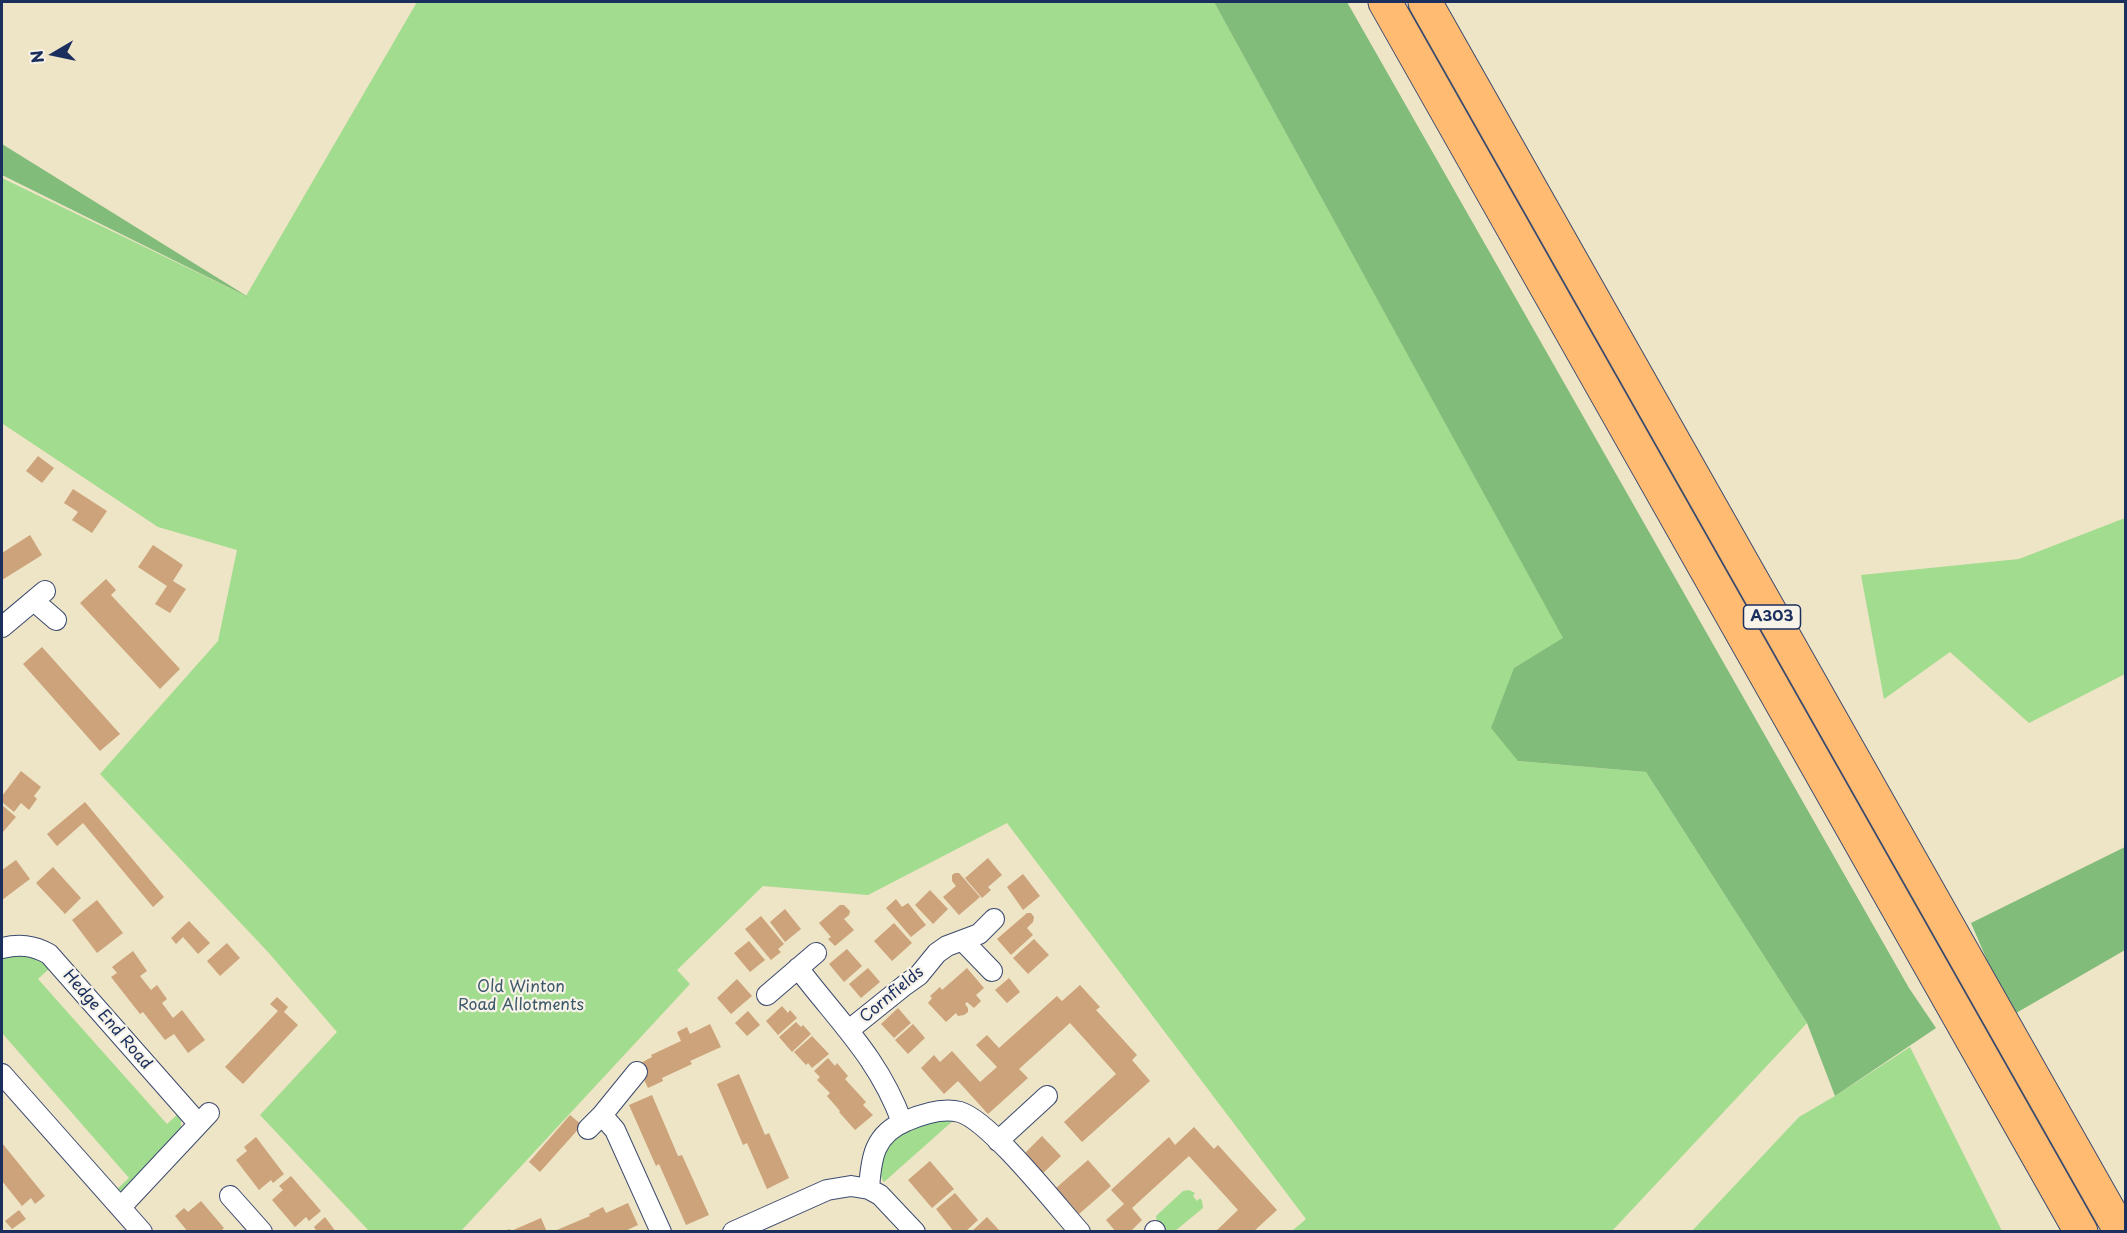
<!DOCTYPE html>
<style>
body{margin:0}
#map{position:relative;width:2127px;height:1233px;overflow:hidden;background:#eee4c6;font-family:"Playpen Sans",sans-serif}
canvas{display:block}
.frame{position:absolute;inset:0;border:3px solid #1b2f5e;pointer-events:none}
.north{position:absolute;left:24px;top:24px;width:60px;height:60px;-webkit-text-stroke:4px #f7f3e8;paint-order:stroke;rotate:261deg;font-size:16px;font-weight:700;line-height:24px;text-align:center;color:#1b2f5e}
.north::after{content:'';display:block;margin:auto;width:21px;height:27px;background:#1b2f5e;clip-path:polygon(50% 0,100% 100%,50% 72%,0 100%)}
</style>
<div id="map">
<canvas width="2127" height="1233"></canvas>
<div class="frame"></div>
<div class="north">N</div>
</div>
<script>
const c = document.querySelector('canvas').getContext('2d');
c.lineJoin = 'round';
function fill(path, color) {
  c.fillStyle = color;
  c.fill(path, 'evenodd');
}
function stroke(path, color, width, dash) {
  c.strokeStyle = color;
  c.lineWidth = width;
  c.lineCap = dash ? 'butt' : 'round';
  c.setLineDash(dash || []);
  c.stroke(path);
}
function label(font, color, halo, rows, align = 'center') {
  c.font = font + ' "Playpen Sans",sans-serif';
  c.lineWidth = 4.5;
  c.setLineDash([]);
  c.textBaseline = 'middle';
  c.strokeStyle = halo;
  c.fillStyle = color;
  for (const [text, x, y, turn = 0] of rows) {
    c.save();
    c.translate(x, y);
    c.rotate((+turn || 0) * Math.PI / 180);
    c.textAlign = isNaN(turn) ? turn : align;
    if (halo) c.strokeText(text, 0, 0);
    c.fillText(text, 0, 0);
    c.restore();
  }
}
fill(new Path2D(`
 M417,2H1214L1564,639L1514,668L1518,761L1646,772L1807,1023L1612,1231H1292L1306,1219L1007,823L868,895L763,886L677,970L690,984L461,1231H369L260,1115L337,1032L268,952L100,774L218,641L237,550L158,527L3,424L2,425V178L246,296Z
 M2125,518V674L2029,723L1950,652L1884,699L1861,575L2019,559Z
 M2,954L40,956L50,968L38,979L167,1124L178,1114L181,1117V1129L123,1191L116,1190L129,1178L2,1033Z
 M1910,1047L2002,1231L1691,1232L1799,1117L1835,1096Z
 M955,1119L884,1182C868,1154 906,1126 931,1121C939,1119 947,1120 955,1119Z
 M1189,1190L1195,1193L1193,1196L1197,1201L1200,1198L1202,1201L1203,1208L1175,1231L1164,1230L1157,1222L1156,1216L1183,1191Z`), '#a2dc8f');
fill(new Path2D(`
 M1214,2H1347L1909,988L1936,1028L1835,1096L1807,1023L1646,772L1518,761L1491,728L1514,668L1563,638Z
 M2,144L250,298L2,175Z
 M2125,847V950L2011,1016L1971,923Z`), '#81bc7a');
fill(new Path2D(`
 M38,456L54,468L42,483L26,471Z
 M73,489L107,511L92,533L72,520L78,512L64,503Z
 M30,535L42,555L2,580V553Z
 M153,545L183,565L173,581L186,589L170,613L155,604L167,586L138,567Z
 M106,579L116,590L111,595L180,669L160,689L80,603Z
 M42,647L120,734L100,751L23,664Z
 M21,771L41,787L34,796L37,799L29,810L21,803L14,812L2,802V796Z
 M85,802L164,897L153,907L83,823L57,846L47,834Z
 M2,805L16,817L2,833Z
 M988,858L1002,875L988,887L991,890L982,898L965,878Z
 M16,860L30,879L2,900V870Z
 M53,867L81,898L65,914L36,883Z
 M955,873H959L980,897L959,915L943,897L956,886L952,881V875Z
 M1023,874L1040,896L1023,910L1007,887Z
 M930,890L948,909L933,924L915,905Z
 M896,899L902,907L908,903L926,925L911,937L886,908Z
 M97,900L123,933L97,953L72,920Z
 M840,905H844L850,911L849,915L844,919L854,930L835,946L828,939L831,937L819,923Z
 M785,909L801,929L785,942L770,922Z
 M1027,913H1031L1034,917L1033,922L1027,928L1033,935L1011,955L997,939Z
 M761,916L784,944L778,949L781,952L771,960L745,929Z
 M189,921L210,943L198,954L183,937L176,944L171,938Z
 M894,923L912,943L892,961L874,941Z
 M1034,939L1049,955L1028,974L1013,958Z
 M749,941L765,960L750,972L734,953Z
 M227,943L240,958L220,976L207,961Z
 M847,949L862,966L844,982L829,964Z
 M133,951L147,971L140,976L151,990L157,985L167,999L162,1003L173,1018L182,1010L205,1040L188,1053L174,1034L165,1040L143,1012L140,1014L111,977L117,973L112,967Z
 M868,968L880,982L861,998L849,984Z
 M967,968L984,988L976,995L981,1001L974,1008L967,1002L965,1004L968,1008V1012L964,1015L958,1016L956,1013L946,1022L928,1003L932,998L930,996L940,987L942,990Z
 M1009,978L1020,992L1007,1003L995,990Z
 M737,979L752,996L731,1014L717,998Z
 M1080,985L1100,1007L1096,1010L1137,1055L1132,1060L1150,1081L1082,1142L1064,1122L1116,1074L1070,1023L1019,1069L1028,1078L988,1114L958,1081L944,1094L921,1068L934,1055L940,1062L952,1051L980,1082L997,1067L976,1045L987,1035L999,1048L1057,996L1062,1001Z
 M277,997L288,1007L284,1012L298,1025L243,1084L225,1067L278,1011L270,1004Z
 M782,1006L788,1013L790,1010L797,1018L778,1035L766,1021Z
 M898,1008L911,1023L894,1038L881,1024Z
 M748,1011L760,1025L747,1036L735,1023Z
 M796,1022L801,1027L803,1025L811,1034L792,1052L779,1037Z
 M710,1024L721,1047L690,1061L692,1064L662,1078L663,1081L648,1088L637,1065L652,1057L651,1055L681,1041L677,1032L687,1027L690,1034Z
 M913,1024L925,1038L908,1054L895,1040Z
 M812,1036L829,1054L812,1068L808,1063L806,1065L794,1052Z
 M828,1058L835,1066L837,1063L848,1076L845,1079L866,1102L863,1105L873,1115L855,1130L839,1112L840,1111L827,1096L830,1093L817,1080L820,1077L814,1071Z
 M739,1074L765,1135L769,1133L789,1178L767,1189L747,1143L743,1145L717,1084Z
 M652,1095L678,1156L682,1155L709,1215L686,1225L659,1164L656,1166L629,1105Z
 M570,1115L582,1125L540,1172L529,1162Z
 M1194,1127L1214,1149L1218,1145L1277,1210L1253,1232H1215L1238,1210L1189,1156L1132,1208L1142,1220L1130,1232H1116L1106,1220L1124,1204L1111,1190L1169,1137L1175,1145Z
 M1042,1136L1061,1156L1041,1175L1023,1155Z
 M256,1137L284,1174L273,1183L271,1180L259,1190L236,1160L247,1151L244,1147Z
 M2,1143L45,1196L35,1204L31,1198L22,1206L2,1181Z
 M1088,1160L1111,1186L1079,1214L1056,1188Z
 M930,1161L954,1189L932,1208L908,1180Z
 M291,1176L321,1211L309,1221L306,1217L295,1227L272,1200L283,1190L279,1186Z
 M955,1193L978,1220L965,1232H954L936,1209Z
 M201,1201L224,1228L220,1232H188L175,1216L184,1208L188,1212Z
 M628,1203L638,1225L623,1232H552L590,1216L589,1214L603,1207L606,1213Z
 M19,1210L26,1219L12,1229L5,1221Z
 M325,1217L336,1232H317L314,1227Z
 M987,1217L999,1230L971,1232Z
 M541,1218L547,1232L503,1231L510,1229L511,1231Z`), '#cca37a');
const street = new Path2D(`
 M34,601L56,620
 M2,627L45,591
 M963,941L992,971
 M2,948C19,944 33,945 49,954L198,1123
 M798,968C839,1022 878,1057 902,1122
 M767,995L816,953
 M849,1030L905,985L919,975L937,953L947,946L979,934L994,919
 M637,1072L602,1115L615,1130L661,1232
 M2,1074L142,1232
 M588,1129L602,1115
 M998,1141L1047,1096
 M869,1189C871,1158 874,1134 906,1121C922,1114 942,1107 960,1112C990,1121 1056,1205 1080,1232
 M230,1196L262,1232
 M121,1207L209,1113
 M733,1232L827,1190L851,1186L869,1189L880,1195L915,1232
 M1155,1232V1231`);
const highway = new Path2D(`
 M1385,2L2081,1232
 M1425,2L2121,1232`);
stroke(street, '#3b4a6e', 22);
stroke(highway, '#3b4a6e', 35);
stroke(street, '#fff', 20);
stroke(highway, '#febb71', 33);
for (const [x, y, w] of [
 [1772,617,57]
]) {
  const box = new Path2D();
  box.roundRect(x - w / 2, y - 12, w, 24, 4.5);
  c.fillStyle = '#f7f3e8';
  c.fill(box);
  stroke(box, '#1b2f5e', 1.5);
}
label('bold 15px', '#1b2f5e', null, [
 ["A303",1772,617]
]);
label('16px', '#3d5a6a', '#f7f3e8', [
 ["Old Winton",521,988],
 ["Road Allotments",521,1006]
]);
label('16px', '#1b2f5e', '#f7f3e8', [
 ["Cornfields",892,995,-40],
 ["Hedge End Road",107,1020,49]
]);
</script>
